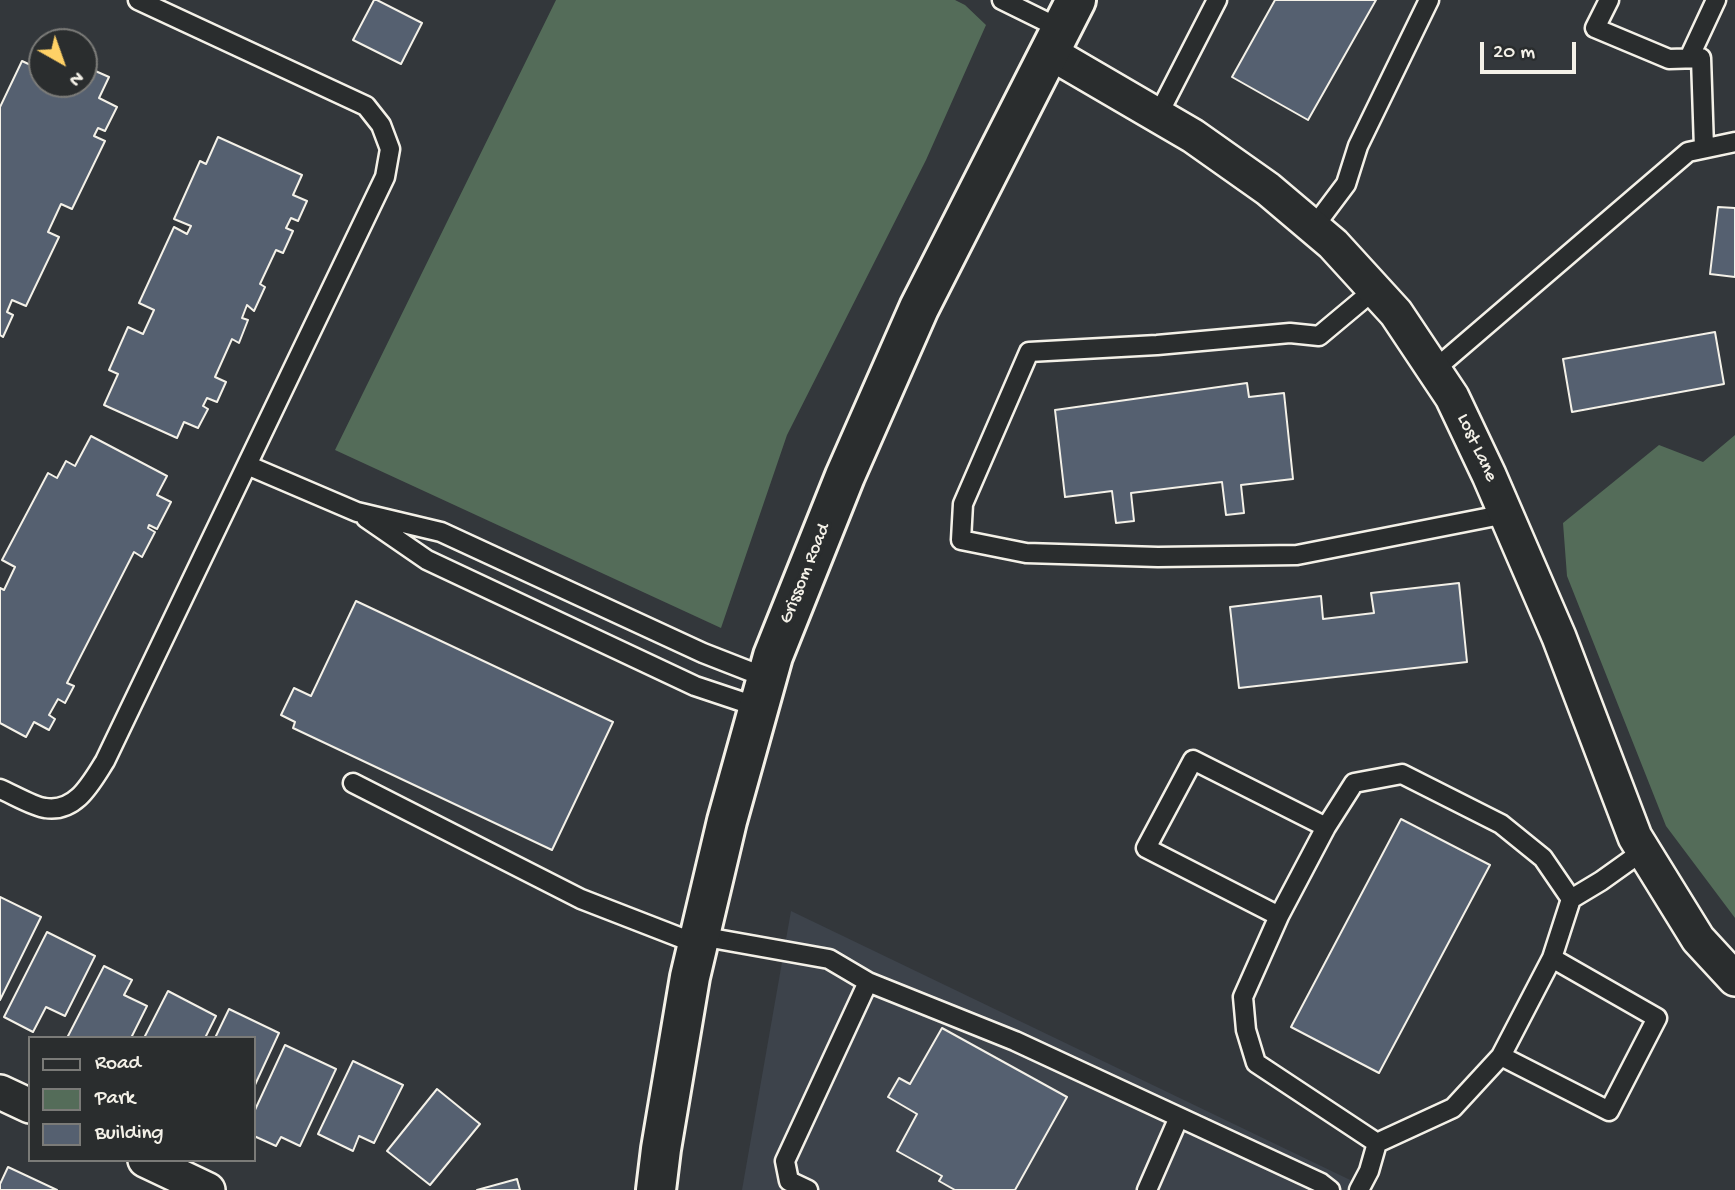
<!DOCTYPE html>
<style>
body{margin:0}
#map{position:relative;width:1735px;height:1190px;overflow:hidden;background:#33373b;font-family:"Gochi Hand",sans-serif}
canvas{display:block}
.legend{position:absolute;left:28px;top:1036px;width:228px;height:126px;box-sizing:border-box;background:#2a2d2e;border:2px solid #7b7b78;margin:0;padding:9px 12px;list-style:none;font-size:21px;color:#f4f1e8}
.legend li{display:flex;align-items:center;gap:14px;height:35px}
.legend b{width:35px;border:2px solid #7b7b78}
.north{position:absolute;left:28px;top:28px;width:70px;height:70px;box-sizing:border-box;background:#2a2d2e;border:2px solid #7b7b78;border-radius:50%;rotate:140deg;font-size:19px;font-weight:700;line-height:28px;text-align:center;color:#f4f1e8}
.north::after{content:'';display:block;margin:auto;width:24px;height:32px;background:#ffd166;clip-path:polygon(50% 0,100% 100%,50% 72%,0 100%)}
.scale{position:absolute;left:1480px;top:42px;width:96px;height:32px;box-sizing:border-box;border:4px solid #f4f1e8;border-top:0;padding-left:9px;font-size:21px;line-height:24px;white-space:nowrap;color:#f4f1e8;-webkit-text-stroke:5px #2a2d2e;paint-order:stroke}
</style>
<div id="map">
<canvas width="1735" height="1190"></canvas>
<ul class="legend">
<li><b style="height:9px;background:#2a2d2e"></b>Road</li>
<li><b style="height:19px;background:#546c59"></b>Park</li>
<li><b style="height:19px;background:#556070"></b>Building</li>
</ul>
<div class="north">N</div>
<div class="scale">20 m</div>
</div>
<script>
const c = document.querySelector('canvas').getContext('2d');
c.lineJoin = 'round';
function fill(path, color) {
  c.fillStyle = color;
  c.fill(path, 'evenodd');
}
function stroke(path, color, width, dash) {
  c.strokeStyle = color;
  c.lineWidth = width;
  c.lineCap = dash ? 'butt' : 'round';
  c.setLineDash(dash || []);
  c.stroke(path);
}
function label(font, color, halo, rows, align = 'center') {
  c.font = font + ' "Gochi Hand",sans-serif';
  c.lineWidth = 7;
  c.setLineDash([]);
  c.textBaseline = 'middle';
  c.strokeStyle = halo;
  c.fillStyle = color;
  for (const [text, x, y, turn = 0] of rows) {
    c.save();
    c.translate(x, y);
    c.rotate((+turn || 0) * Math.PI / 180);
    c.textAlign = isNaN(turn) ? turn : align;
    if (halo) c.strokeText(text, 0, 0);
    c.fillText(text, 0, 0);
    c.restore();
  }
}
fill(new Path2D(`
 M791,911L1371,1190H742Z`), '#3d434b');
fill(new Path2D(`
 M556,0H955L965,5L986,25L926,160L787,435L721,628L335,450Z
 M1735,435V918L1666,826L1567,576L1563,523L1659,445L1703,462Z`), '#546c59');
const building = new Path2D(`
 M374,0H377L422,23L401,64L353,40Z
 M1275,0H1376L1308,120L1232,77Z
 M42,52V84H84V66L109,77L99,98L117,107L105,131L98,128L94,136L105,141L72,209L61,204L48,232L59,237L26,306L12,300L7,312L13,315L3,337L0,335V107L22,61L35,67Z
 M218,137L302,175L293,195L307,201L298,221L291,218L286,228L293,231L283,253L276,250L260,284L265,287L254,311L247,305L242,318L248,320L239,343L232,339L215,377L226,382L217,402L207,398L203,406L208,409L198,428L184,422L177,438L104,405L118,374L109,370L128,327L143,334L154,310L139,303L174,227L187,234L191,226L174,219L200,161L206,164Z
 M1718,207L1735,208V277L1710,274Z
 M1715,332L1724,384L1572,412L1563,359Z
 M1247,383L1249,397L1284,393L1293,479L1241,485L1244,513L1226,515L1222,482L1131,493L1134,521L1116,523L1112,491L1065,497L1055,410Z
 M91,436L167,476L157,495L171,502L157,529L149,525L148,528L155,532L142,557L134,552L67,683L74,686L65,703L58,699L49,715L55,719L49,730L34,722L26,737L0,723V588L4,590L15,567L2,560L48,473L57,478L66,461L75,466Z
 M1459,583L1467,662L1239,688L1230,607L1321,596L1323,619L1374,613L1371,593Z
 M356,601L613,722L552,850L293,728L295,722L281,715L294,688L311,696Z
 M1401,819L1490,865L1379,1073L1291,1027Z
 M0,897L41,917L0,1000Z
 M47,932L95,956L65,1016L46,1007L33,1032L4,1017Z
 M104,966L132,980L124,995L147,1006L131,1038H67Z
 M168,991L216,1016L205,1038H144Z
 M229,1009L279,1033L254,1087V1038H215Z
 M942,1028L1067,1097L1015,1190H955L939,1181L942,1176L897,1151L917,1114L888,1097L899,1078L910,1084Z
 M285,1045L336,1069L300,1146L281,1137L276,1146L254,1136V1112Z
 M353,1061L403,1085L374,1143L359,1136L353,1151L318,1134Z
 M437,1089L480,1124L430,1185L387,1151Z
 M8,1167L57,1190H0V1184Z
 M517,1179L520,1190H477Z`);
fill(building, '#556070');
stroke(building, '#f4f1e8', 2);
const lane = new Path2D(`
 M1002,0L1061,29
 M1609,0L1595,28L1669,59L1701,58L1704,148
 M1689,58L1716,0
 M1158,115L1217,0
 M1313,228L1346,184L1358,146L1429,0
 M1374,290L1319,336L1290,333L1157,345L1029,352L963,504L961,540L1026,553L1158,557L1297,555L1506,514
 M1434,370L1688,152L1735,142
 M247,465L357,512L441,532L703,653L767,678
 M366,518L427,560L695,686L758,707
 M353,783L581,899L697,944
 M0,789C12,794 34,807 45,808C76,813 91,783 105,761L385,177L390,149L381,125L366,106L138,0
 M1571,899L1601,881L1643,851
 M1279,916L1326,827
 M700,936L829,959L868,982L1015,1041L1321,1183L1330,1190
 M1501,1056L1552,958
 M808,1190L789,1181L785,1161L868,982
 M1147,1190L1179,1117
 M1359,1190L1369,1171L1377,1143L1453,1108L1501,1056L1609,1111L1657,1018L1552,958L1571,899L1543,858L1501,824L1402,774L1354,783L1326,827L1193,760L1146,848L1279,916L1243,997L1246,1030L1256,1063L1377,1143`);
const street = new Path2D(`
 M1049,52L1193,136L1268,189L1333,244L1396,313L1452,397L1489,475L1559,637L1635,837L1698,939L1735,979
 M0,1092L30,1106
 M145,1160L208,1190`);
const primary = new Path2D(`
 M656,1190L661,1149L690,977L727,821L773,656L845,476L919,308L1076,0`);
stroke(lane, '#f4f1e8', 23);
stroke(street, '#f4f1e8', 38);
stroke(primary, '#f4f1e8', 44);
stroke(lane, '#2a2d2e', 18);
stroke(street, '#2a2d2e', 33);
stroke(primary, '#2a2d2e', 38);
label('19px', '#f4f1e8', '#2a2d2e', [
 ["Lost Lane",1476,448,65],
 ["Grissom Road",806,574,-68]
]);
</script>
